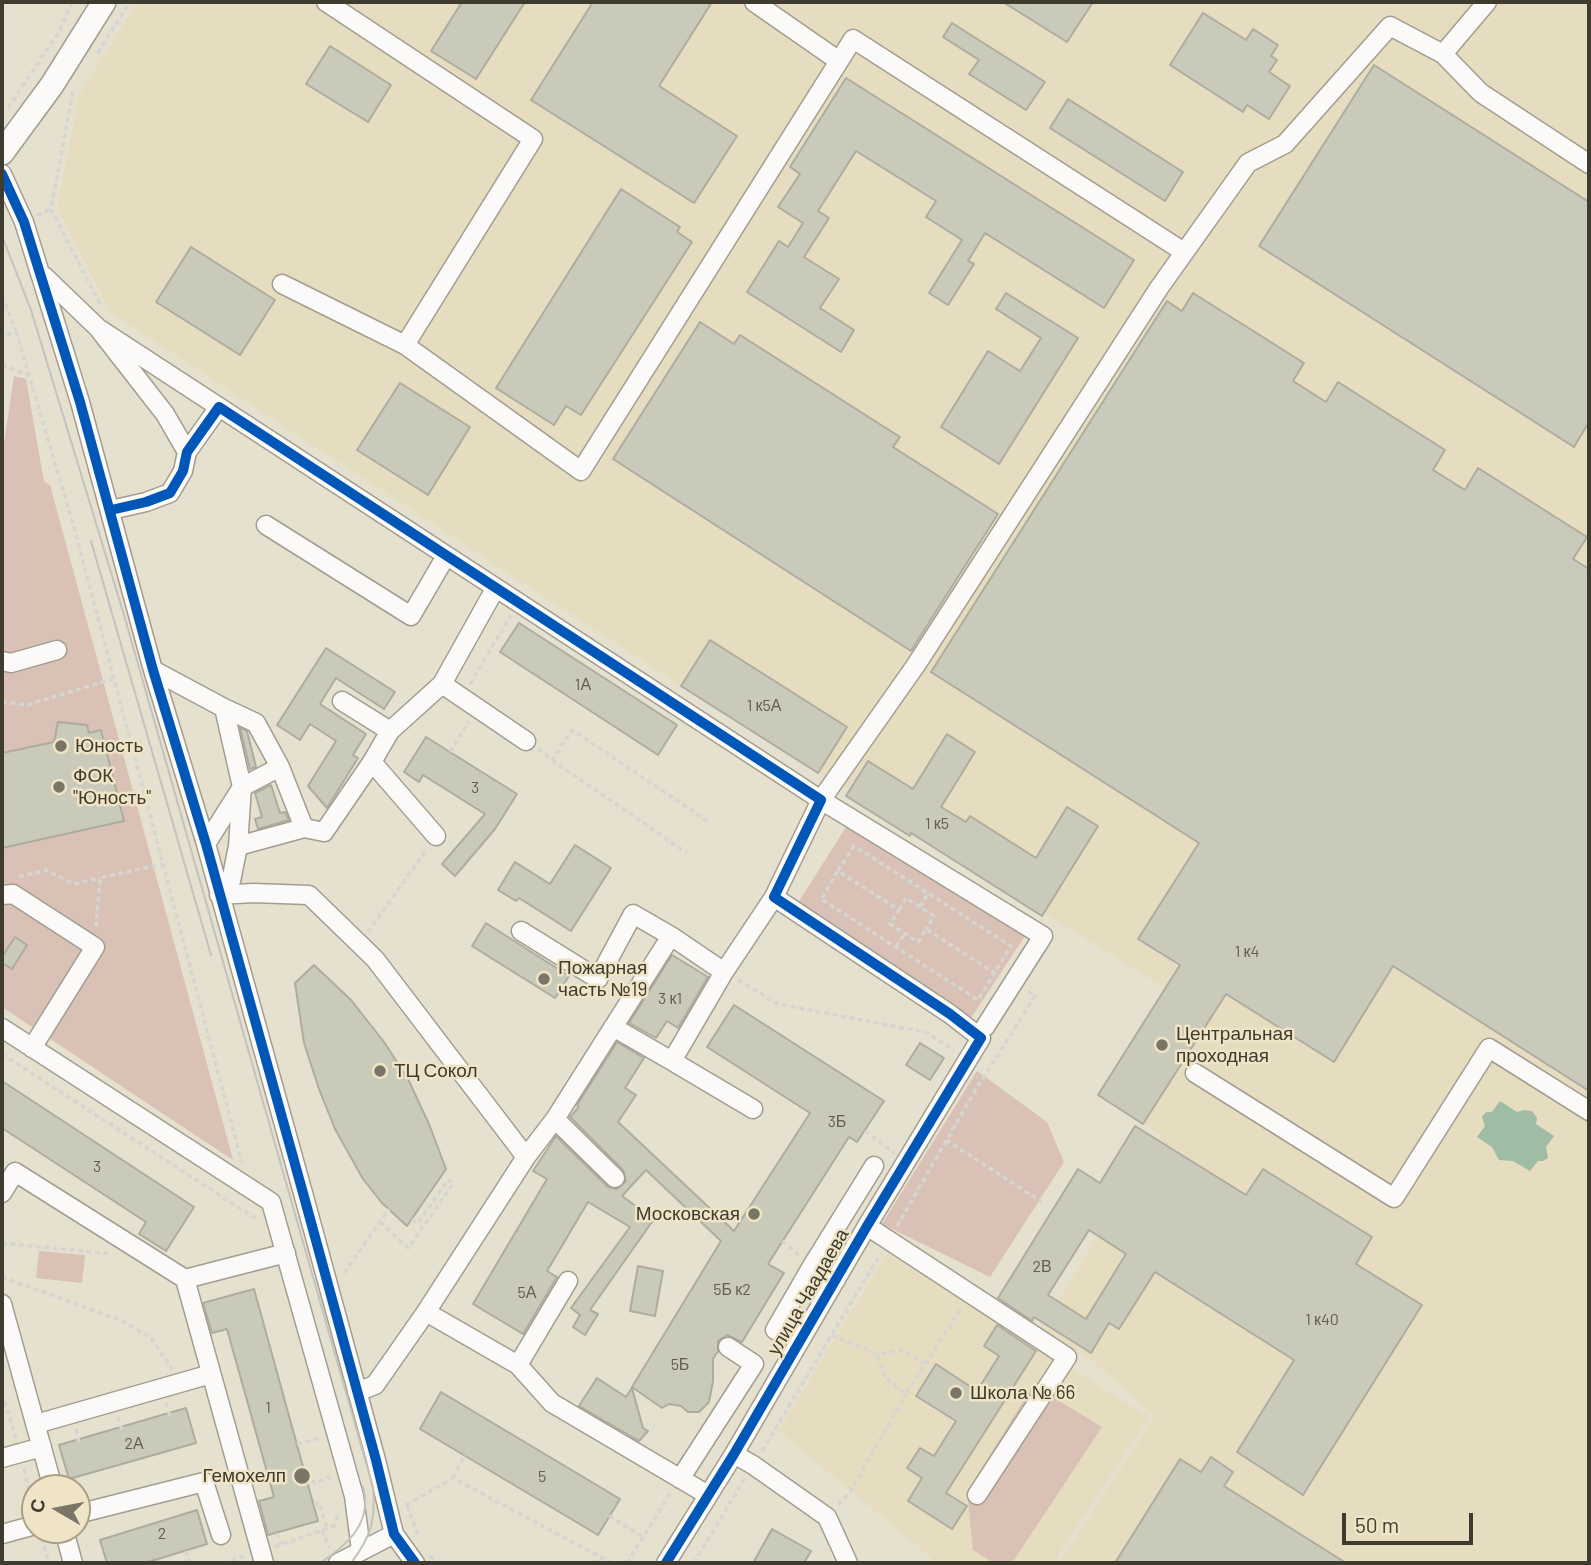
<!DOCTYPE html>
<meta charset="utf-8">
<style>
body{margin:0}
#map{position:relative;width:1591px;height:1565px;overflow:hidden;background:#e6e0cf;font-family:Barlow,sans-serif}
canvas{display:block}
.frame{position:absolute;inset:0;border:4px solid #3f3b2f;pointer-events:none}
.north{position:absolute;left:21px;top:1474px;width:70px;height:70px;box-sizing:border-box;background:#efe4c6;border:2px solid #a9a08a;border-radius:50%;rotate:280deg;font-size:19px;font-weight:700;line-height:28px;text-align:center;color:#3f3b2f}
.north::after{content:'';display:block;margin:auto;width:24px;height:32px;background:#797567;clip-path:polygon(50% 0,100% 100%,50% 72%,0 100%)}
.scale{position:absolute;left:1342px;top:1513px;width:131px;height:32px;box-sizing:border-box;border:4px solid #3f3b2f;border-top:0;padding-left:9px;font-size:21px;line-height:24px;white-space:nowrap;color:#3f3b2f;-webkit-text-stroke:5px #efe4c6;paint-order:stroke}
</style>
<div id="map">
<canvas width="1591" height="1565"></canvas>
<div class="frame"></div>
<div class="north">С</div>
<div class="scale">50 m</div>
</div>
<script>
const c = document.querySelector('canvas').getContext('2d');
c.lineJoin = 'round';
function fill(path, color) {
  c.fillStyle = color;
  c.fill(path, 'evenodd');
}
function stroke(path, color, width, dash) {
  c.strokeStyle = color;
  c.lineWidth = width;
  c.lineCap = dash ? 'butt' : 'round';
  c.setLineDash(dash || []);
  c.stroke(path);
}
function label(font, color, halo, rows, align = 'center') {
  c.font = font + ' Barlow,sans-serif';
  c.lineWidth = 5;
  c.setLineDash([]);
  c.textBaseline = 'middle';
  c.strokeStyle = halo;
  c.fillStyle = color;
  for (const [text, x, y, turn = 0] of rows) {
    c.save();
    c.translate(x, y);
    c.rotate((+turn || 0) * Math.PI / 180);
    c.textAlign = isNaN(turn) ? turn : align;
    if (halo) c.strokeText(text, 0, 0);
    c.fillText(text, 0, 0);
    c.restore();
  }
}
fill(new Path2D(`
 M138,2H1589V1563H1060L1155,1416L1094,1362L1041,1328L1161,1135L1098,1095L1165,988L1044,913L1042,916L912,834L910,836L846,796L848,791L681,686L111,313L57,209L79,95Z
 M887,1253L1149,1417L1053,1563H929L932,1558L779,1431Z`), '#e6dcc0');
fill(new Path2D(`
 M14,376L26,379L44,482L50,485L233,1160L2,1007V457Z
 M846,827L1025,936L971,1018L798,903Z
 M977,1071L1047,1122L1064,1162L990,1277L882,1224Z
 M39,1251L85,1255L82,1283L36,1278Z
 M1033,1385L1102,1427L1012,1563H994L973,1550L967,1492Z`), '#d9c1b6');
fill(new Path2D(`
 M1500,1101L1517,1112L1524,1110L1532,1111L1537,1118L1536,1124L1554,1136L1546,1147L1548,1158L1543,1161H1538L1530,1171L1513,1161L1499,1160L1492,1147L1477,1137L1485,1126L1482,1117L1486,1112H1492Z`), '#a1bca4');
const building = new Path2D(`
 M462,2H525L476,79L431,51Z
 M593,2H712L659,86L737,136L694,203L531,100Z
 M1003,2H1093L1067,42Z
 M1203,13L1246,40L1253,29L1278,45L1271,56L1277,60L1269,72L1290,86L1269,119L1247,105L1243,112L1170,65Z
 M952,23L1045,82L1026,110L969,74L979,60L943,37Z
 M330,46L391,85L368,122L306,84Z
 M1374,65L1589,202V422L1574,447L1259,246Z
 M846,78L1134,260L1104,308L985,233L968,261L974,264L948,305L929,293L962,240L926,217L936,201L856,151L818,211L829,218L804,257L839,279L820,308L854,330L841,352L747,292L779,241L788,247L803,223L778,207L800,174L790,167Z
 M1068,99L1183,172L1165,201L1050,128Z
 M621,189L680,227L677,232L692,242L581,415L566,406L554,425L496,388Z
 M191,247L275,300L240,355L156,302Z
 M1006,293L1078,338L999,464L941,427L988,351L1020,371L1041,338L996,309Z
 M1193,293L1304,363L1293,381L1326,402L1338,382L1445,450L1433,470L1465,490L1478,468L1587,537L1573,559L1589,569V1091L1393,966L1334,1062L1226,994L1143,1124L1098,1095L1180,965L1138,939L1199,843L931,672L1167,301L1182,311Z
 M700,322L734,344L740,335L900,437L893,447L998,514L911,651L613,459Z
 M400,383L470,427L428,495L357,450Z
 M519,623L677,725L658,755L500,652Z
 M710,640L847,727L818,773L681,686Z
 M326,648L395,692L384,709L336,678L320,704L366,734L353,755L358,758L327,808L308,786L336,741L310,724L300,740L277,725Z
 M58,722L87,725L89,733L101,730L124,821L2,848V753L54,742Z
 M240,728L247,731L256,767L250,769Z
 M947,734L975,752L941,807L966,822L970,816L1036,858L1067,807L1098,826L1042,916L911,833L910,836L846,796L868,761L913,789Z
 M426,737L517,794L495,829L455,876L442,864L485,814L423,775L419,782L404,772Z
 M271,785L280,813L285,812L289,820L258,829L255,819L262,817L255,793Z
 M575,845L611,868L571,931L519,898L516,901L498,890L515,862L550,884Z
 M486,923L569,976L555,998L472,946Z
 M15,937L27,945L12,969L2,963V957Z
 M672,955L708,977L678,1028L667,1021L656,1038L629,1023Z
 M314,965L351,1000L384,1042L408,1079L429,1124L446,1169L407,1226L382,1203L363,1179L335,1129L319,1089L304,1043L295,983Z
 M734,1005L884,1101L857,1142L849,1137L768,1264L784,1273L742,1342L727,1335L718,1341V1351L713,1359V1381L709,1402L699,1412H688L681,1406L669,1404L662,1408L632,1387L721,1241L646,1170L622,1196L654,1219L590,1310L598,1314L585,1335L573,1327L580,1315L571,1308L630,1227L588,1202L547,1271L557,1277L523,1334L473,1304L547,1179L533,1171L556,1136L608,1187L617,1189L626,1181L623,1170L570,1117L579,1107L577,1105L617,1042L644,1058L625,1088L636,1095L618,1122L734,1231L810,1113L707,1047Z
 M920,1043L944,1058L930,1080L906,1065Z
 M2,1081L194,1207L166,1251L139,1234L146,1222L2,1128Z
 M1135,1126L1246,1195L1263,1169L1372,1237L1356,1264L1422,1305L1303,1495L1237,1452L1294,1360L1155,1272L1119,1329L1109,1323L1091,1353L1034,1317L1032,1321L998,1298L1078,1169L1100,1183ZM1089,1230L1126,1254L1086,1319L1048,1295Z
 M638,1266L663,1271L655,1316L630,1311Z
 M254,1289L318,1521L268,1535L259,1501L274,1497L227,1329L212,1333L203,1303Z
 M997,1325L1036,1351L946,1493L967,1506L952,1529L908,1501L922,1478L907,1468L920,1448L934,1456L956,1421L916,1396L936,1364L977,1391L999,1356L984,1346Z
 M597,1378L626,1397L632,1388L643,1428L648,1431L639,1441L579,1406Z
 M441,1392L620,1499L598,1535L420,1429Z
 M186,1408L196,1443L69,1479L59,1445Z
 M1211,1457L1233,1472L1224,1486L1346,1563H1115L1180,1459L1201,1472Z
 M197,1510L207,1544L145,1563H107L100,1540Z
 M772,1529L811,1551L804,1563H753Z`);
fill(building, '#c9caba');
stroke(building, '#adac9f', 2);
const minor = new Path2D(`
 M326,2L533,139L405,345
 M754,2L839,61
 M1443,54L1481,93L1589,164
 M2,174L24,222L80,402L153,670L206,844L303,1193L376,1460L394,1534L415,1563
 M44,276L98,328L165,414L187,452
 M282,284L405,345L581,471L853,39L1184,252
 M98,328L821,800L1043,936L985,1027
 M111,510L146,502L170,493L183,471L187,452L219,407
 M266,525L411,616L446,556
 M495,589L442,684L526,741
 M2,661L11,663L57,650
 M153,670L224,708L242,787L238,846L231,881L219,895
 M342,701L390,731
 M224,708L256,723L280,767L304,828L238,846
 M304,828L324,832L372,762
 M436,836L372,762L390,731L442,684
 M206,844L242,787L280,767
 M2,895L13,894L95,947L32,1048
 M219,895L253,893L309,895L375,959L526,1157
 M521,931L598,979L633,914L671,936L724,972L774,897
 M724,972L672,1061L753,1109
 M613,1027L672,1061
 M2,1028L271,1202L354,1496L361,1550
 M1195,1073L1394,1198L1489,1048L1589,1111
 M555,1119L615,1178
 M2,1193L15,1172L185,1279L264,1563
 M867,1226L1067,1357L977,1495
 M812,1266L874,1166
 M185,1279L286,1253
 M2,1304L53,1488
 M426,1312L518,1365L552,1403L708,1495
 M775,1330L812,1266L823,1275L836,1280
 M518,1365L568,1281
 M357,1392L375,1385L426,1312L526,1157L555,1119L671,936
 M36,1424L211,1374
 M734,1454L753,1465L827,1517L848,1563
 M2,1458L42,1447
 M680,1479L754,1364L728,1347
 M77,1514L204,1482L221,1535
 M64,1530L73,1563
 M2,1534L35,1525
 M338,1563L394,1534
 M666,1563L734,1454L867,1226L981,1038L950,1014L774,897L821,800L916,665L1159,288L1248,163L1285,144L1390,26L1443,54L1487,2`);
const major = new Path2D(`
 M2,153L52,85L104,2`);
stroke(minor, '#a19d90', 21);
stroke(major, '#a19d90', 26);
stroke(new Path2D(`
 M98,53L130,2
 M73,92L51,209L100,304
 M8,108L59,32L72,2
 M37,215L51,209
 M2,296L16,331L2,337
 M16,331L75,531L242,1163
 M2,365L29,375
 M470,684L511,615
 M2,702L27,705L113,679
 M538,749L552,760L572,730L709,822
 M450,752L469,721
 M552,760L687,853
 M838,871L854,846L1011,946L978,1000L821,899L838,871L899,910L890,924L918,942L926,929L995,973L1000,976
 M19,877L46,870L74,884L100,878
 M920,907L927,895
 M899,910L906,898L934,916L926,929
 M96,927L100,878L162,864
 M368,932L427,849
 M896,947L905,933
 M738,980L778,1004L925,1032L954,1050
 M2,1054L258,1220
 M865,1131L894,1153
 M946,1140L1042,1202
 M412,1219L418,1223L448,1180
 M380,1222L408,1248L453,1184L448,1180
 M897,1226L975,1091L1035,996L1028,992
 M782,1241L799,1255
 M2,1243L111,1254
 M344,1273L389,1209
 M2,1277L120,1320L150,1337L172,1369
 M832,1335L877,1354L885,1378L906,1394L925,1364L902,1350L877,1354
 M925,1364L962,1307
 M2,1393L16,1438
 M166,1403L170,1416
 M118,1417L122,1430
 M76,1429L79,1442
 M297,1444L320,1438
 M762,1451L881,1253
 M24,1469L34,1509
 M305,1475L315,1483L331,1477
 M453,1478L465,1455
 M314,1505L319,1503L327,1528
 M406,1505L453,1478L612,1563
 M838,1505L851,1490L906,1394
 M407,1506L419,1538
 M609,1516L642,1536
 M322,1530L329,1548
 M277,1533L281,1544
 M42,1538L49,1563
 M275,1547L334,1526L339,1513
 M186,1551L190,1563
 M430,1556L439,1563
 M223,1563L244,1556
 M581,1563L605,1561
 M627,1563L672,1491
 M694,1563L745,1478`), '#d7d5d1', 3.5, [5, 3.5]);
stroke(minor, '#fbfaf8', 18);
stroke(major, '#fbfaf8', 23);
stroke(new Path2D(`
 M2,236L31,310L124,615L373,1487C376,1520 371,1537 351,1563
 M91,541L211,955
 M320,1563C347,1545 373,1523 363,1487`), '#c4c2be', 2);
stroke(new Path2D(`
 M2,174L24,222L80,402L153,670L206,844L303,1193L376,1460L394,1534L415,1563
 M111,510L146,502L170,493L183,471L187,452L219,407L821,800L774,897L950,1014L981,1038L867,1226L734,1454L666,1563`), '#0057b8', 10);
for (const [x, y, r, color] of [
 [61,746,7,"#797567"],
 [59,787,7,"#797567"],
 [544,979,7,"#797567"],
 [1162,1045,7,"#797567"],
 [380,1071,7,"#797567"],
 [754,1214,7,"#797567"],
 [956,1393,7,"#797567"],
 [302,1476,9,"#797567"]
]) {
  const dot = new Path2D();
  dot.arc(x, y, r, 0, 2 * Math.PI);
  c.fillStyle = color;
  c.fill(dot);
  stroke(dot, '#efe4c6', 2.5);
}
label('16px', '#636053', null, [
 ["1А",583,685],
 ["1 к5А",764,706],
 ["3",475,788],
 ["1 к5",937,824],
 ["1 к4",1247,952],
 ["3 к1",670,999],
 ["3Б",837,1122],
 ["3",97,1167],
 ["2В",1042,1267],
 ["5Б к2",732,1290],
 ["5А",527,1293],
 ["1 к40",1322,1320],
 ["5Б",680,1365],
 ["1",268,1408],
 ["2А",134,1444],
 ["5",542,1477],
 ["2",162,1534]
]);
label('19px', '#3f3b2f', '#efe4c6', [
 ["Юность",75,746],
 ["ФОК",73,776],
 ["\"Юность\"",73,798],
 ["Пожарная",558,968],
 ["часть №19",558,990],
 ["Центральная",1176,1034],
 ["проходная",1176,1056],
 ["ТЦ Сокол",394,1071],
 ["Московская",740,1214,"right"],
 ["Школа № 66",970,1393],
 ["Гемохелп",286,1476,"right"]
], 'left');
label('19px', '#3f3b2f', '#efe4c6', [
 ["улица Чаадаева",808,1292,-60]
]);
</script>
